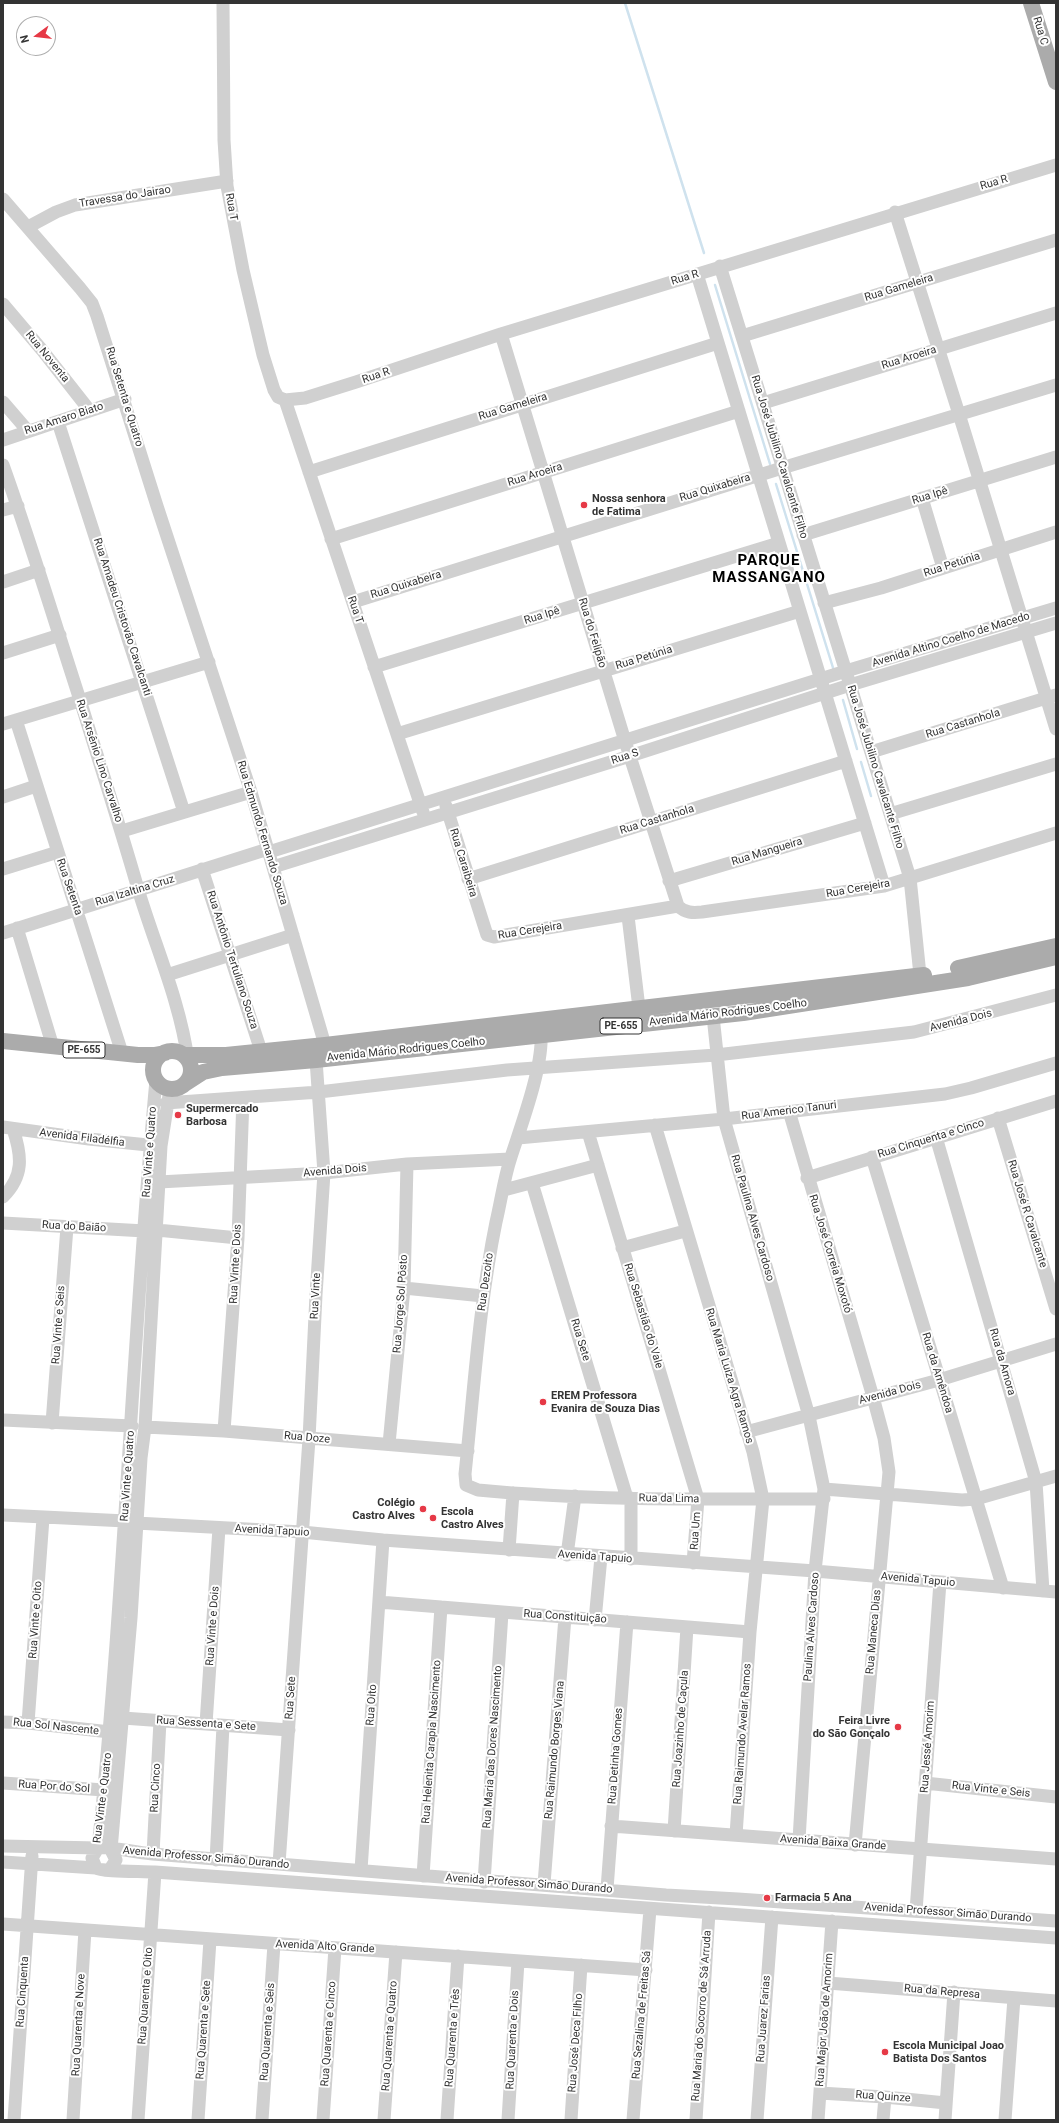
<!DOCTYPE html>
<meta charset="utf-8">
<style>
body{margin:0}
#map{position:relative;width:1059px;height:2123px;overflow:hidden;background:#fff;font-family:Roboto,sans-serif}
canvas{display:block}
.frame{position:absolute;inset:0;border:4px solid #333;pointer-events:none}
.north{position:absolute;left:16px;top:16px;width:40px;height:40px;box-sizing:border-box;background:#fff;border:1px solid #adadad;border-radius:50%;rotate:255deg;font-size:11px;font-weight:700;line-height:16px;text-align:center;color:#333}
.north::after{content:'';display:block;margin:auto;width:14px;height:18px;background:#e63946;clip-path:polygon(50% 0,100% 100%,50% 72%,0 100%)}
</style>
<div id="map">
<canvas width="1059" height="2123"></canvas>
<div class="frame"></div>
<div class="north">N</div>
</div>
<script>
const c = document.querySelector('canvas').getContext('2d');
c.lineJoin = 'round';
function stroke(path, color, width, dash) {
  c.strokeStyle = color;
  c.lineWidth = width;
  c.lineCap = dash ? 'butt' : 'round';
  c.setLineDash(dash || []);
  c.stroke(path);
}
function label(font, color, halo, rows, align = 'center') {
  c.font = font + ' Roboto,sans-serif';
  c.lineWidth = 4;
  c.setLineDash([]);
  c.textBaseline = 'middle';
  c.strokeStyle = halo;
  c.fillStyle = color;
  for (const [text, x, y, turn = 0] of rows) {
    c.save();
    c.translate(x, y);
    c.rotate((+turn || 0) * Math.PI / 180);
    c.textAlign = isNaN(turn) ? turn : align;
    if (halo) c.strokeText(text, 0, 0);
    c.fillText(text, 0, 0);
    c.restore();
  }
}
stroke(new Path2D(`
 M625,3L704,253
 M715,285L770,464
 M776,484L834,671
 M843,700L857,749
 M861,762L871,796`), '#cfe2ee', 2.5);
stroke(new Path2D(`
 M223,3L224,140L227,186L243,270L263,355L274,390L278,397L285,400L305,398L356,382L501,334L1056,165
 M3,199L80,288L92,303L97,316L157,506L251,792L325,1045
 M895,212L959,414L1056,729
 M28,227L56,212L75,205L227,181
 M720,266L910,878L920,975
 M697,274L884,886
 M3,304L42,350L90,411
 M501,334L625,741L678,906C685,913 693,913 702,912L884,886L1056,833
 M742,336L1056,240
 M285,400L423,812
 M3,402L28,431
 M763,403L1056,313
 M58,422L184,812
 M3,440L125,399
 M3,465C31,543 55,623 81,703C100,765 120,826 138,889C155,946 180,1001 188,1060
 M309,472L718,343
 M922,498L943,568
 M3,510L18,506
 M803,535L1056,457
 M331,539L739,411
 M3,582L39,570
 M353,602L782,468L1056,385
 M824,603L881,588L1056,532
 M3,653L60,635
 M374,667L779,543
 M16,720L122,1053
 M3,724L209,662
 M397,734L800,611
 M871,752L1056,695
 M3,797L36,786
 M446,806L487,935L494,937L678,906
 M890,814L1056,764
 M122,831L251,792
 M269,852L846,671L1056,608
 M273,867L630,756L850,685L1056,623
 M3,869L58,852
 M202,869L261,1051
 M468,879L846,761
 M669,881L865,823
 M628,916L639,1008
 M17,928L53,1047
 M3,933L268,849
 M167,975L293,935
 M713,1016L724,1119L809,1416L824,1489L815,1571L799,1840
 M541,1035C543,1067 521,1126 511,1157C504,1178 501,1201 496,1222C479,1305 474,1390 465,1474L466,1485L478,1490C593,1501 709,1499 824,1499
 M166,1103L319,1092L507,1070L716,1055L914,1032L1056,995
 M789,1111L873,1397L884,1438L889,1472L855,1845
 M998,1118L1056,1309
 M655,1125L753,1452L763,1499L750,1632L736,1835
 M3,1127L89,1139L158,1146
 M588,1132L698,1499L693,1563
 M936,1137L1036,1482L1043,1591
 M518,1138L724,1119L945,1094L971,1088L1056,1063
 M872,1157L1003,1588
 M807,1178L1056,1101
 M159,1182L324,1173L407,1164L510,1159
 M532,1183L627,1498
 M504,1190L598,1165
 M3,1197C24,1176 22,1156 13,1129
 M3,1223L145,1231
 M157,1230L238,1238
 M622,1248L685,1231
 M404,1288L483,1296
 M3,1420L132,1426
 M52,1423L67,1227
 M145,1427L224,1431L468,1451
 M224,1431L238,1238L243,1098
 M746,1432L939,1380L1056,1344
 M389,1444L404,1288L407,1164
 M824,1489L962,1500L976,1499L1056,1476
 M3,1515L126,1521
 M136,1523L302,1532L383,1540L815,1571L1056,1592
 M509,1550L513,1493
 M567,1555L575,1496
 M631,1559V1498
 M379,1602L750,1632
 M595,1620L601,1557
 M123,1718L289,1730
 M3,1722L28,1723L110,1732
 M28,1723L43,1518
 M206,1724L219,1528
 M3,1783L104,1790
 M925,1783L1056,1797
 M611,1826L1056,1859
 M674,1831L687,1627
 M3,1846L98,1848C104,1846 142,1853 153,1854L666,1895L738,1899L1056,1921
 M153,1854L160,1721
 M216,1860L223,1726
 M3,1862L96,1868C102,1872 144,1871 155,1872L1056,1938
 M279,1864L309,1439L316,1295L324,1173L316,1060
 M96,1868L92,1858L98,1848C125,1593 132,1336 156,1080
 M110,1869L116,1860L111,1850L131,1618L141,1458L145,1427L161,1146L170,1089
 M361,1870L383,1540
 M423,1876L441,1607
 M484,1882L502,1613
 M544,1884L565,1617
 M607,1889L627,1622
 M916,1911L940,1582
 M3,1924L646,1970
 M828,1983L1056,2001
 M820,2093L885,2097L946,2103
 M14,2120L32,1856
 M73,2120L85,1930
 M138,2120L155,1872
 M198,2120L210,1940
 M262,2120L274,1944
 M323,2120L335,1948
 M384,2120L396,1952
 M447,2120L458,1956
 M508,2120L518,1961
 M571,2120L581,1965
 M633,2120L650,1909
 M696,2120L709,1912
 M757,2120L772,1917
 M818,2120L832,1921
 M883,2120L885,2097
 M945,2120L954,1992
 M1005,2120L1014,1998`), '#d0d0d0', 13);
stroke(new Path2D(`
 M1031,3L1056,82
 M958,968L1056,946
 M3,1041L138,1055H154L165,1053
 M153 1070a19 19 0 1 1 38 0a19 19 0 1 1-38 0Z
 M184,1055H226L325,1045L924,975
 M186,1083L203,1072L222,1068L316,1060L743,1013L968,978L1056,957`), '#ababab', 16);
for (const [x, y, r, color] of [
 [584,505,4,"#e63946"],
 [178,1115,4,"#e63946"],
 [543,1402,4,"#e63946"],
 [423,1509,4,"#e63946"],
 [433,1518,4,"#e63946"],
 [898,1727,4,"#e63946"],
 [767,1898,4,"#e63946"],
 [885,2052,4,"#e63946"]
]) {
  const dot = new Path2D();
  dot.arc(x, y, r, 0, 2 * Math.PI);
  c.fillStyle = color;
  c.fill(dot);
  stroke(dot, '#fff', 1.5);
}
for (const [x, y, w] of [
 [621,1026,42],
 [84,1050,42]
]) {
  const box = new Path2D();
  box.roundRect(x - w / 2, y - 8, w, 16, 3);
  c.fillStyle = '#fff';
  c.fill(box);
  stroke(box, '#333', 1);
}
label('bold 10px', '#333', null, [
 ["PE-655",621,1026],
 ["PE-655",84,1050]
]);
label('11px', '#333', '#fff', [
 ["Rua C",1040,31,73],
 ["Rua R",994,183,-16],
 ["Travessa do Jairao",125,197,-9],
 ["Rua T",231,207,80],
 ["Rua R",685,278,-17],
 ["Rua Gameleira",899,288,-17],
 ["Rua Noventa",47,357,51],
 ["Rua Aroeira",909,358,-17],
 ["Rua R",376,376,-19],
 ["Rua Setenta e Quatro",124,397,73],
 ["Rua Gameleira",513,407,-17],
 ["Rua Amaro Biato",64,419,-18],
 ["Rua José Jubilino Cavalcante Filho",779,457,73],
 ["Rua Aroeira",535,475,-17],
 ["Rua Quixabeira",715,488,-17],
 ["Rua Ipê",930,496,-17],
 ["Rua Petúnia",952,565,-18],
 ["Rua Quixabeira",406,585,-17],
 ["Rua T",355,610,71],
 ["Rua Ipê",542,616,-17],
 ["Rua Amadeu Cristovão Cavalcanti",122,617,72],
 ["Rua do Felipão",592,633,73],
 ["Avenida Altino Coelho de Macedo",951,640,-17],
 ["Rua Petúnia",644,658,-17],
 ["Rua Castanhola",963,724,-17],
 ["Rua S",625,757,-18],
 ["Rua Arsênio Lino Carvalho",99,761,72],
 ["Rua José Jubilino Cavalcante Filho",875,767,73],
 ["Rua Castanhola",657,820,-17],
 ["Rua Edmundo Fernando Souza",262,833,73],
 ["Rua Mangueira",767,852,-17],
 ["Rua Caraibeira",463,863,73],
 ["Rua Setenta",69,887,71],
 ["Rua Cerejeira",858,889,-10],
 ["Rua Izaltina Cruz",135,891,-17],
 ["Rua Cerejeira",530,931,-9],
 ["Rua Antônio Tertuliano Souza",232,960,72],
 ["Avenida Mário Rodrigues Coelho",728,1013,-7],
 ["Avenida Dois",961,1021,-14],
 ["Avenida Mário Rodrigues Coelho",406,1050,-6],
 ["Rua Americo Tanuri",789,1111,-7],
 ["Avenida Filadélfia",82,1138,7],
 ["Rua Cinquenta e Cinco",931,1139,-17],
 ["Rua Vinte e Quatro",150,1152,-86],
 ["Avenida Dois",335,1171,-5],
 ["Rua José R Cavalcante",1027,1214,73],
 ["Rua Paulina Alves Cardoso",752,1218,74],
 ["Rua do Baião",74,1227,3],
 ["Rua José Correia Moxotó",830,1254,73],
 ["Rua Vinte e Dois",236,1264,-87],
 ["Rua Dezoito",486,1282,-82],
 ["Rua Vinte",316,1296,-87],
 ["Rua Jorge Sol Pôsto",401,1304,-86],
 ["Rua Sebastião do Vale",643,1316,73],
 ["Rua Vinte e Seis",59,1325,-86],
 ["Rua Sete",580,1340,73],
 ["Rua da Amora",1002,1362,74],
 ["Rua da Amêndoa",937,1373,73],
 ["Rua Maria Luiza Agra Ramos",729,1376,73],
 ["Avenida Dois",890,1393,-15],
 ["Rua Doze",307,1438,5],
 ["Rua Vinte e Quatro",128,1476,-86],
 ["Rua da Lima",669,1499,1],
 ["Avenida Tapuio",272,1531,3],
 ["Rua Um",696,1531,-86],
 ["Avenida Tapuio",595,1557,4],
 ["Avenida Tapuio",918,1580,5],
 ["Rua Constituição",565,1617,4],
 ["Rua Vinte e Oito",36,1620,-86],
 ["Rua Vinte e Dois",213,1626,-86],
 ["Paulina Alves Cardoso",812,1627,-86],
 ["Rua Maneca Dias",874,1632,-85],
 ["Rua Sete",291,1698,-86],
 ["Rua Oito",372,1705,-86],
 ["Rua Sessenta e Sete",206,1724,4],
 ["Rua Sol Nascente",56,1727,6],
 ["Rua Joazinho de Caçula",681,1729,-86],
 ["Rua Raimundo Avelar Ramos",743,1734,-86],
 ["Rua Helenita Carapia Nascimento",432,1742,-86],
 ["Rua Maria das Dores Nascimento",493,1747,-86],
 ["Rua Jessé Amorim",928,1747,-86],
 ["Rua Raimundo Borges Viana",555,1750,-85],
 ["Rua Detinha Gomes",616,1756,-86],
 ["Rua Por do Sol",54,1787,4],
 ["Rua Cinco",156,1788,-87],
 ["Rua Vinte e Seis",991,1790,6],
 ["Rua Vinte e Quatro",103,1798,-83],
 ["Avenida Baixa Grande",833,1843,4],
 ["Avenida Professor Simão Durando",206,1858,5],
 ["Avenida Professor Simão Durando",529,1884,4],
 ["Avenida Professor Simão Durando",948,1913,4],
 ["Avenida Alto Grande",325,1947,3],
 ["Rua Cinquenta",23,1992,-86],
 ["Rua da Represa",942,1992,5],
 ["Rua Quarenta e Oito",146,1996,-86],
 ["Rua Sezalina de Freitas Sá",642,2015,-85],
 ["Rua Maria do Socorro de Sá Arruda",702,2016,-86],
 ["Rua Juarez Farias",764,2019,-86],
 ["Rua Major João de Amorim",825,2020,-86],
 ["Rua Quarenta e Nove",79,2025,-87],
 ["Rua Quarenta e Sete",204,2030,-86],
 ["Rua Quarenta e Seis",268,2032,-86],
 ["Rua Quarenta e Cinco",329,2034,-86],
 ["Rua Quarenta e Quatro",390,2036,-86],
 ["Rua Quarenta e Três",453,2038,-86],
 ["Rua Quarenta e Dois",513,2040,-87],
 ["Rua José Deca Filho",576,2043,-86],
 ["Rua Quinze",883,2097,4]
]);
label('bold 11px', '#333', '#fff', [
 ["Nossa senhora",592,499],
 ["de Fatima",592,512],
 ["Supermercado",186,1109],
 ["Barbosa",186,1122],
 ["EREM Professora",551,1396],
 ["Evanira de Souza Dias",551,1409],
 ["Colégio",415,1503,"right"],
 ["Castro Alves",415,1516,"right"],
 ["Escola",441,1512],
 ["Castro Alves",441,1525],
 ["Feira Livre",890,1721,"right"],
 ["do São Gonçalo",890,1734,"right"],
 ["Farmacia 5 Ana",775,1898],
 ["Escola Municipal Joao",893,2046],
 ["Batista Dos Santos",893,2059]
], 'left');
c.letterSpacing = '1px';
label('bold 15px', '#000', '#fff', [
 ["PARQUE",769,561],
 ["MASSANGANO",769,578]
]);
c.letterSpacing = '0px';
</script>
